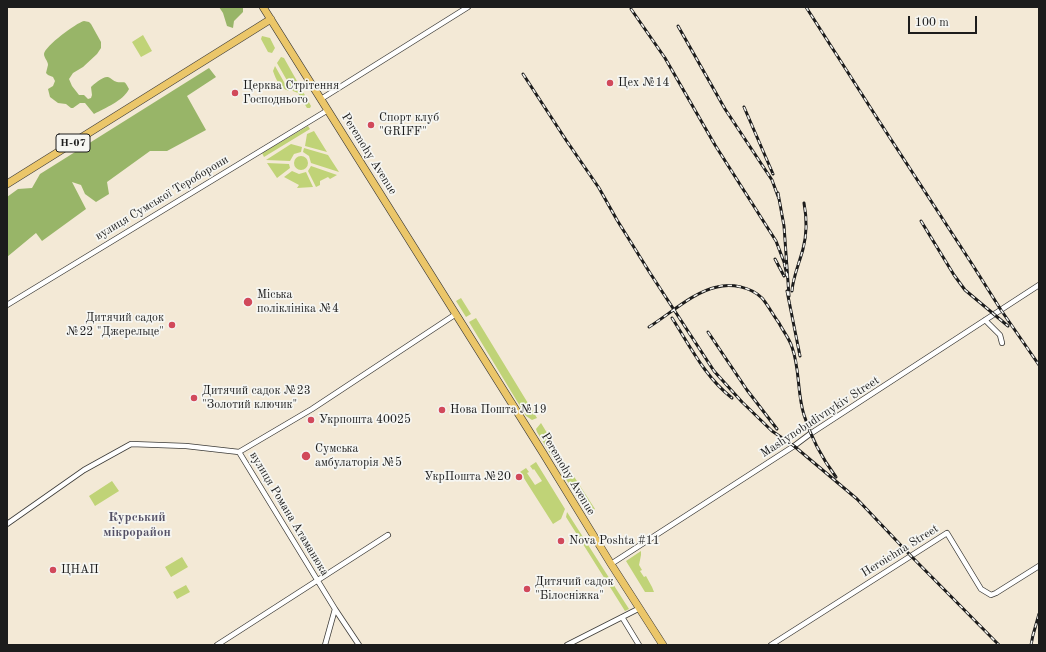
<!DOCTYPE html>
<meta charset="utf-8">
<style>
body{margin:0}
#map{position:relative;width:1046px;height:652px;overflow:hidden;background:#f3e9d6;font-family:"Old Standard TT",serif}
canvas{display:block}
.frame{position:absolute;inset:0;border:8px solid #1c1c1c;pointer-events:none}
.scale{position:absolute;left:908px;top:16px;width:69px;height:18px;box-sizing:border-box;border:2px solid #1c1c1c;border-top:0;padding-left:5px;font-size:12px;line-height:14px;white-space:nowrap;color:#1c1c1c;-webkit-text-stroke:3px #f6f6f2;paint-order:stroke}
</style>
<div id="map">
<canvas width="1046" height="652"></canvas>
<div class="frame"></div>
<div class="scale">100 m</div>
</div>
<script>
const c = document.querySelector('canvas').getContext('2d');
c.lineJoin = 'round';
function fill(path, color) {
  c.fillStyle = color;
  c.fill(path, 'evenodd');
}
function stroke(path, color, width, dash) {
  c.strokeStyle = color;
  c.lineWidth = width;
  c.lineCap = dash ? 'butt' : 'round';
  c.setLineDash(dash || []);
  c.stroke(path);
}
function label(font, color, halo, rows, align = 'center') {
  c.font = font + ' "Old Standard TT",serif';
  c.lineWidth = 3.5;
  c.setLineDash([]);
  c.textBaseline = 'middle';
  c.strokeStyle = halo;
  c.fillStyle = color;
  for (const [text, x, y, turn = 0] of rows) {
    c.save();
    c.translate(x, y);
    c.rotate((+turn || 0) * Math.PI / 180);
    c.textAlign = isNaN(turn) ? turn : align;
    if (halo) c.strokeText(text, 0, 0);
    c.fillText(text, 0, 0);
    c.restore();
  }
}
fill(new Path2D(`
 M143,35L152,51L141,57L132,42Z
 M262,36L270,38L275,48L272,53L268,52L261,39Z
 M281,57L284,58L311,106L310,108H307L298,93L293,91L277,63Z
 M275,66L289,91C280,88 276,80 273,71Z
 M308,126L310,129L264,157L262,153Z
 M314,131L327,152L305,146L307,134Z
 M291,144L302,147L301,152L294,154L290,161L266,160Z
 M304,148L328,155L339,172L311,163L309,156L303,152Z
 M294 163a7 7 0 1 1 14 0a7 7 0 1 1-14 0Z
 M267,163L289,164L290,168L277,178Z
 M311,166L337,175L330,179L328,177L320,181V185L316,187L308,171Z
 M292,171L299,174L306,172L313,187L297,188L299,185L284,177Z
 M461,298L471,314L466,317L456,301Z
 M476,318L537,418L532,420L526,416L469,322Z
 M541,423L561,456L554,460L537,432L536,429Z
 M564,461L595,509L588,514L557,465Z
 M536,462L565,509L561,519L553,524L520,472L526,468L529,472L527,473L535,485L542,481L534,469L533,470L530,466Z
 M112,481L119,491L95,506L89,496Z
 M567,512L629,609L625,611L566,517Z
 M641,551V555L639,565L642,570L640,571L644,577L646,576L652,587L654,592H645L626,561Z
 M182,557L188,567L171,577L165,567Z
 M186,585L190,592L177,599L173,592Z`), '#c0d377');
fill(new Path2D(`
 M219,7H243V12L234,21L233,28L227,26L223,13Z
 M84,21L89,22L91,24L101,42V48L97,54L83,67L73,73L69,79L72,86L79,95H84L88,99L91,98L92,95L91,87C94,84 103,76 108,77C111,78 113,81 117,82C126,83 124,80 129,89C123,101 105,108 94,114L85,103H80L73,108H71L66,104L58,103L50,97L48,89L53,86L55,81L53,77L48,75L46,73L48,65C48,61 44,58 44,54C45,46 76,23 84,21Z
 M209,68L216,77L187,96L206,130L167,151H150L107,182L109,194L96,202L85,194L81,185L72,182L86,209L42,241L36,233L7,257V197L18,189L32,188L40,174Z`), '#98b568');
const street = new Path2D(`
 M321,99L468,7
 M7,305L328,110
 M985,320L1000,335L1002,343
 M239,452L312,409L456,314
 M7,524L84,470L131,444L186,446L239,452L335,609L325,645
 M611,564L794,446L810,434L1039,285
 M335,609L359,645
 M622,617L639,645
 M217,645L388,535
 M567,645L640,608
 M771,645L947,533L981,589L991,595L996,593L1039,566`);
const primary = new Path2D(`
 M263,7L543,453L611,564L663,645
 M7,184L271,19`);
stroke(street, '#3c3b38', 6);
stroke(primary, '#3c3b38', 8);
stroke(street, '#fff', 4.5);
stroke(primary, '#ebc669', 7);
const rail = new Path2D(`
 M806,7L879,121L972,264L1001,310L1039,365
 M631,9L665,58L715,145L776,241L784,262L787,276
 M678,26L725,109L772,180L779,199
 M523,74L566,140L599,188L617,220L650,273L714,371L742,402L772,431L794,446L857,499L911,556L999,645
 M744,107L773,174
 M778,193L784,226L789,296
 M921,221L954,275L965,290L1008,326
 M775,259L784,276
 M787,291L800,356
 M792,291C793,277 799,264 803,249C807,234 807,219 804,203
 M672,318C690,346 705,377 732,398
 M649,327C670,314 693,292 717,287C731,283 751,287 762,298C768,305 773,315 779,323C783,331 789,338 792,347C800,369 797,393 804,415C811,438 822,458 836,477
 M708,332L747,390L777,429
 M1031,645L1033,635L1039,614`);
stroke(rail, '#1c1c1c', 3);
stroke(rail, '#f6f6f2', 1.5, [4.5]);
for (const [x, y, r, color] of [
 [610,83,4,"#d1495b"],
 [235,93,4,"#d1495b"],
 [371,125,4,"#d1495b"],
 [248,302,5,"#d1495b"],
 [172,325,4,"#d1495b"],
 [194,398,4,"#d1495b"],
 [442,410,4,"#d1495b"],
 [311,420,4,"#d1495b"],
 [306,456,5,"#d1495b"],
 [519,477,4,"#d1495b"],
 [561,541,4,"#d1495b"],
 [53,570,4,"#d1495b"],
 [527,589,4,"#d1495b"]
]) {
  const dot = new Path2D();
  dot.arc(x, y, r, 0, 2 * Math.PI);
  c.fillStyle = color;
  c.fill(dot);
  stroke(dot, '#f6f6f2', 1.5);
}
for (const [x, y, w] of [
 [73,143,34]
]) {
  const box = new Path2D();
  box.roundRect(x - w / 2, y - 9, w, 18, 3);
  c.fillStyle = '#f6f6f2';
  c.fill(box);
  stroke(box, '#1c1c1c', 1);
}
label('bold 11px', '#1c1c1c', null, [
 ["Н-07",73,143]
]);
label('12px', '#1c1c1c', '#f6f6f2', [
 ["Цех №14",618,83],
 ["Церква Стрітення",243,86],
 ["Господнього",243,100],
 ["Спорт клуб",379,118],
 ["\"GRIFF\"",379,132],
 ["Міська",257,295],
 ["поліклініка №4",257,309],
 ["Дитячий садок",164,318,"right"],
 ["№22 \"Джерельце\"",164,332,"right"],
 ["Дитячий садок №23",202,391],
 ["\"Золотий ключик\"",202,405],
 ["Нова Пошта №19",450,410],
 ["Укрпошта 40025",319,420],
 ["Сумська",315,449],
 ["амбулаторія №5",315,463],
 ["УкрПошта №20",511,477,"right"],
 ["Nova Poshta #11",569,541],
 ["ЦНАП",61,570],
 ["Дитячий садок",535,582],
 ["\"Білосніжка\"",535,596]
], 'left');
label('12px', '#1c1c1c', '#f6f6f2', [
 ["Peremohy Avenue",369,154,58],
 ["вулиця Сумської Тероборони",162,198,-31],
 ["Mashynobudivnykiv Street",820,417,-33],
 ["Peremohy Avenue",568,474,59],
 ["вулиця Романа Атаманюка",289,514,59],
 ["Heroichna Street",900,551,-32]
]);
label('bold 13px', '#555166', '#f6f6f2', [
 ["Курський",137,518],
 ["мікрорайон",137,533]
]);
</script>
